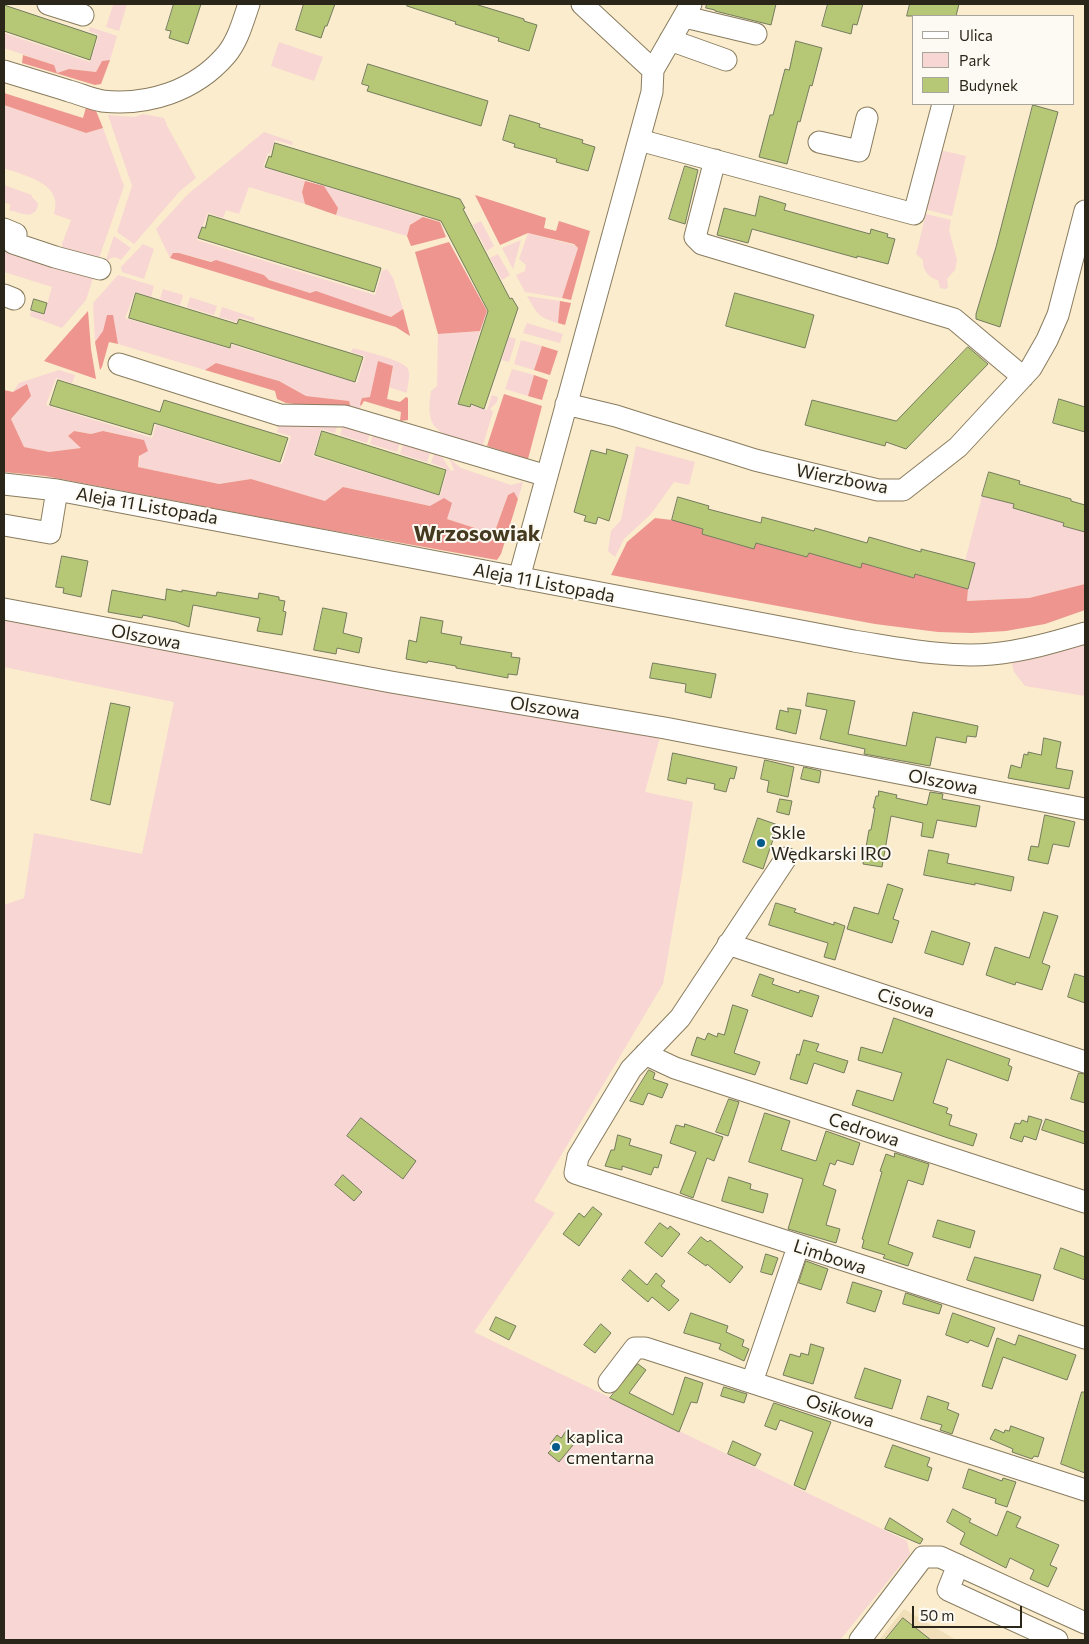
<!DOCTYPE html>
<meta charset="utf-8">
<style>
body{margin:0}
#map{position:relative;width:1089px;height:1644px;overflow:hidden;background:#faeccc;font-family:Commissioner,sans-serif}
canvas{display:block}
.frame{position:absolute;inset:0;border:5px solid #2b261a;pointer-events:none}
.legend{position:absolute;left:912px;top:15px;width:162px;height:90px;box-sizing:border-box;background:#fcfaf3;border:1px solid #a8a59c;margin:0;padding:6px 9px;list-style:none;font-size:15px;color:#2b261a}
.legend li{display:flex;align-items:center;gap:10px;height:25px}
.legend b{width:25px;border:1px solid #a8a59c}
.scale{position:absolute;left:912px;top:1606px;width:110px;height:22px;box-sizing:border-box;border:2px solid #2b261a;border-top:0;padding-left:6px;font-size:15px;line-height:18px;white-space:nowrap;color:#2b261a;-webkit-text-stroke:4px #fcfaf3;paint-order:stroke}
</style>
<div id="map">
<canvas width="1089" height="1644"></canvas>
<div class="frame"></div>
<ul class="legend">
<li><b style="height:6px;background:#fff"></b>Ulica</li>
<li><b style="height:14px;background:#f8d6d3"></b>Park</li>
<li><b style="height:14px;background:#b6c776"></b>Budynek</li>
</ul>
<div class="scale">50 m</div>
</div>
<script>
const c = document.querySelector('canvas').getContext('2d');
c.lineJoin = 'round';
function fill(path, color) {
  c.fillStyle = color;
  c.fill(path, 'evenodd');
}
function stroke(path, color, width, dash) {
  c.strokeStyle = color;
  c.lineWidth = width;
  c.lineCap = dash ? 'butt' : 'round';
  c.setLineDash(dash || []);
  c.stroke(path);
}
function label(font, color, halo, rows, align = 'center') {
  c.font = font + ' Commissioner,sans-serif';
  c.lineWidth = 4;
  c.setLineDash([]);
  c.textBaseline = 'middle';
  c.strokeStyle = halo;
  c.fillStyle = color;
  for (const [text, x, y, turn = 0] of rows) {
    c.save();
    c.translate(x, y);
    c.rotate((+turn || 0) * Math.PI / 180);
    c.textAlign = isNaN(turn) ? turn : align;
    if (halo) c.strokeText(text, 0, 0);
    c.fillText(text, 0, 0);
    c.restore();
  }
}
fill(new Path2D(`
 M904,1609L956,1640H879Z`), '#f0dfb8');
fill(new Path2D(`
 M110,4H127L119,31L106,27L113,5Z
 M90,27L117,36L110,60L102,61L96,72L69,69L57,73L54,65L4,48V33L90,62L99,35L89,31Z
 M279,42L323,57L314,81L271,66Z
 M4,105L86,133L103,128L124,186L97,264L62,254V244L71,220L54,214C64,183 25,176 4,168Z
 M143,114L164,118L167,124L152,121L166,124L196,178L180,191L134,244L117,232L132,186L108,115L135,117Z
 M264,132L293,142L292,145L275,140L270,154L268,153L263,167L305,181L302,192L305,204L249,187L239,214L226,210L223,218L208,213L197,240L375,295L382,271L387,269L393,278L403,309L391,317L316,292L310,293L269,280L264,275L179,253H173L170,258L156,229L188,194Z
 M939,150L966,156L952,216L924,209Z
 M4,185L32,195V197L38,203C37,221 20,213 9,210L11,205L4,202Z
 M324,186L423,217L410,225L407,236L336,215L337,208Z
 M926,214L951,220L949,230L957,260L955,270L947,279L948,288L945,289L940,288L938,280C929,278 922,270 923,260L916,254Z
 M481,221L494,246L487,251L473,225Z
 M528,233L574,245L578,248L562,298L525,292L516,275L525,271L526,265L519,259Z
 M4,236L95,272L86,300L62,328L30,316L31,311L44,315L52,287L4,272Z
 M114,236L131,248L121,260C113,254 108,259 104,266Z
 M521,240L513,269L502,248Z
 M143,244L154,249L144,279L122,272L121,267Z
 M498,254L510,275L502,280L490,258Z
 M118,275L154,286L151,297L135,292L125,318L230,349L232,345L357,383L365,356L351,352L353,348C363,351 404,360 408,369C411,375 407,386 407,393L389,387L393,366L370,397L362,398L360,411H352L349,401L306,396L279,381L216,363L205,370L118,344L112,315H107L103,332L95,342L93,303Z
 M163,289L183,295L180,305L160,299Z
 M527,296L560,301L558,323C537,317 538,314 527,296Z
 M190,297L217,306L214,315L187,307Z
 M222,307L255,318L254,321L239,317L237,322L219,317Z
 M527,323L563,334L560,343L523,333Z
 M480,331L457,403L470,408L471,405L487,410L492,395L498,397L497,402L490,409L493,412L483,445C473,445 465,442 456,439C429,430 427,417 431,391L437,386L438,334Z
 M509,337L516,339L509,362L502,360Z
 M521,340L542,346L534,370L514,364Z
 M512,369L534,375L528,396L505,389Z
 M59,370L75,375L72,383L56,378L46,405L152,438L156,425L282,464L291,436L277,432L279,425L338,424L335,433L321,429L313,456L440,496L447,471L445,468L431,463L434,454L442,457L451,471L454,470L449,458L461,468L511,485L523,482L518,499L514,493L508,495L495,531L490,533L447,519L430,506L343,487L325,501L251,479L219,484L138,467L144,440L104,431L91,434L74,431L68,436L81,448L49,452L24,447L11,419L31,396L13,392L19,383Z
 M343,425L370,434L367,443L340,435Z
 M373,435L400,443L397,452L370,444Z
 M403,444L430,453L427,462L400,454Z
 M636,446L695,462L689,485L674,482L651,514L624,539L615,557L608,551L611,531L621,520Z
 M982,496L1014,504L1013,509L1064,523L1063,526L1085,532V584L1029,598L967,601L968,589L975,564L965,561Z
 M4,616L660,737L645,792L693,802L682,875L663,984L534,1201L555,1213L474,1332L907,1541L910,1554L840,1640H4V905L24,898L34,833L142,854L174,702L4,667Z
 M1085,645V696L1025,686L1014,672L1012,664L1015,661L1041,657Z`), '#f8d6d3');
fill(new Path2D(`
 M23,55L54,65L57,73L69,69L96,72L102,61L110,60L101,84L95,85L22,63Z
 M4,93L83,118L87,104L94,106L103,128L86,133L4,105Z
 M305,181L324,186L338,208L336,215L305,204L302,192Z
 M475,195L546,218L544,228L556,231L559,221L590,231L571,300L562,298L578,248L574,244L528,233L500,245Z
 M423,217L440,222L446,237L411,246L407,236L410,225Z
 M449,242L487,311L480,331L438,334L415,252Z
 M173,253H179L211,262L216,260L264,275L269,280L310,293L316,291L391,317L403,309L410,336L396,327L170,258Z
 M560,301L571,303L565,325L558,323Z
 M88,311L91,349L96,379L44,361Z
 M107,315H113L118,344L109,342L102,367L100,370L95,342L103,331Z
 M542,346L558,351L550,375L534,370Z
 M378,361L393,366L387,399L400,402L406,397L408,398V420L400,421L401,412L364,401L361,406L360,404L362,398L370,397Z
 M216,363L279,381L306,396L349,401L352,411L286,403L277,399L275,391L205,370Z
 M534,375L548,380L542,400L528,396Z
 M27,384L31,396L11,419L24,447L49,452L81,448L68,436L74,431L91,434L103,431L144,440L148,451L139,456L138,467L219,484L251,479L325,501L343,487L430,506L444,498L452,503L447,519L490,533L495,531L508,495L514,492L518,499L501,554L497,560L301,525L45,476L4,472V390L13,392Z
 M504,394L542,406L528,459L487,446Z
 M655,518L672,520L703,529L702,534L754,549L756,543L807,557L809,553L861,568L862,563L914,578L915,574L968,589L967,601L1029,598L1085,584V610L1045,624L1006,631L972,633L938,632L875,624L611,575L627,542Z`), '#ed958e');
const building = new Path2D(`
 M174,4H201L188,44L169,38L171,31L166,30Z
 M304,4H335L327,26H325L321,38L296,30Z
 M408,4H475L524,19V21L537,25L529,51L498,41L499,38L455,24L456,22L407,6Z
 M707,4H776L771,25L715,11V10L706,8Z
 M828,4H863L857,25L853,24L851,34L822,26Z
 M910,4H959L956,16H907Z
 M4,5L97,36L90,60L4,31Z
 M796,41L822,48L812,86L810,85L800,122L798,121L787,164L759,157L770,115H773L785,69L789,70Z
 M368,64L488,101L481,126L367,91L369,86L362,84Z
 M1033,105L1058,112L1000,327L976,319V314L996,247Z
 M510,115L540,124L539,127L583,140L582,143L595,147L588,171L556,162L557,159L514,147L515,144L503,140Z
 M275,143L460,199L465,208L463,209L510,299L512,298L518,308L484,409L471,404L470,407L458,404L488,311L441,221L265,167L269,156L271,157Z
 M685,166L698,170L685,224L669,219Z
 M760,196L786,204L784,210L870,234L871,229L888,234L887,237L895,239L888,264L857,256V258L752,229L748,243L717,235L724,208L755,216Z
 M209,215L381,268L374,292L198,238L202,227L205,228Z
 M136,293L237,324L239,319L363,357L355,382L231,343L230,348L129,318Z
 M735,293L814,315L805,348L726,326Z
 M34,299L47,303L44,314L31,310Z
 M968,347L988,364L906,449L886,442L885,446L805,425L812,400L896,421Z
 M58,380L160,412L164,400L288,438L280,462L154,423L151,435L50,405Z
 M1059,399L1085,407V432L1053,423Z
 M322,431L446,470L439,495L315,455Z
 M607,449L628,455L609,521L598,517L596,524L584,521L586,516L574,512L591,450L606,454Z
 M989,472L1020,481L1019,484L1071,499V501L1085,505V532L1063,526L1064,523L1013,508L1014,504L982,496Z
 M678,497L709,506L708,509L761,523L762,517L814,531L815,528L867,543L869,537L921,552V549L975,563L968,589L915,574L914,578L862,563L861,568L809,553L807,557L756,543L754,549L702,534L703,529L672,520Z
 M62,556L88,561L81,597L63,593L64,588L56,587Z
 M167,589L182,592V590L216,596L217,592L258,599L259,593L279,597V600L285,601L283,611L286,612L282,635L257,631L260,618L193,605L189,627L176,622L143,615L142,618L108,612L112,590L165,600Z
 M323,608L347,613L343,633L362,638L359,653L337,648L336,654L314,650Z
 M421,617L443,621L441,633L462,637L460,644L512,653L511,657L520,658L517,675L508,674V678L456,668V666L428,661L427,663L406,659L409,640L416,642Z
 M653,663L716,674L711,698L685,692L686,684L650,678Z
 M808,693L855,701L848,734L906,746L913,712L978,726L976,737L967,736L966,743L936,737L930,766L864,754L865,749L820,739L827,710L806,706Z
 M111,703L130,707L110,805L91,800Z
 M788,708L801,710L796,734L776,729L780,710L788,712Z
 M1044,738L1061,742L1056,768L1073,771L1069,789L1008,778L1011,765L1021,768L1024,754L1028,755V752L1041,755Z
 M673,753L737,767L734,779L730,778L726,792L714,789L715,784L687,778L686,784L668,780Z
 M765,760L794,767L788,797L767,792L769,781L761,779Z
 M804,767L821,771L819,783L801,779Z
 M879,791L897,795L896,798L927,805L930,792L943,794L942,799L980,806L976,827L937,820L933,838L921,836L923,823L891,816L882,867L863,864L869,830H871L875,808H873L876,796H878Z
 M780,799L792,801L789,815L777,812Z
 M1045,815L1075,822L1069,847L1053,844L1048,864L1028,860L1031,846L1038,847Z
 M758,818L778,825L763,869L743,862Z
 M929,850L949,854L947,863L1014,877L1011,891L975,883V885L924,875Z
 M888,884L903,889L893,919L899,921L892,943L847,929L854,907L878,914Z
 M776,903L796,909L794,912L834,925V922L845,926L835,960L824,957L828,943L769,925Z
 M1044,912L1058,916L1042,963L1050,966L1042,990L1016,982L1015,985L986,975L995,947L1029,958Z
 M932,931L970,943L963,965L925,953Z
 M760,974L774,979L772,984L799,993L800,990L819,996L812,1017L752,996Z
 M1075,974L1085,977V1003L1068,997Z
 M733,1005L748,1010L734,1053L760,1062L755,1075L691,1055L697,1037L705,1040L708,1033L717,1037L718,1033L724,1035Z
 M894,1018L1010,1059L1008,1065L1012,1067L1008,1081L947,1059L933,1103L948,1108L946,1113L952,1115L949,1125L977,1134L973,1146L945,1137L852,1105L857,1090L893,1101L902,1073L858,1060L861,1047L882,1053Z
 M804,1040L819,1044L816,1051L848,1061L844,1073L814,1063L807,1084L790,1079L797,1054L799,1055Z
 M649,1070L655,1073L653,1079L668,1084L662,1098L648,1093L643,1105L630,1101Z
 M1079,1073L1085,1074V1103L1071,1099Z
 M729,1099L739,1102L728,1136L716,1132Z
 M765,1113L790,1121L781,1150L816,1161L826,1131L860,1143L853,1165L837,1160L835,1165L830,1163L823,1185L836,1190L826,1225L840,1229L836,1243L788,1229L803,1179L749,1162Z
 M1029,1116L1042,1120L1036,1140L1024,1136L1022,1142L1010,1138L1015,1123L1020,1124L1022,1120L1027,1122Z
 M361,1118L416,1161L403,1179L347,1136Z
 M1046,1119L1085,1132V1144L1042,1130Z
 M685,1124L723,1137L714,1161L707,1158L693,1198L680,1193L696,1152L670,1143L676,1125L684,1127Z
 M618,1135L631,1139L629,1145L662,1155L658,1168L654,1167L651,1175L622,1166V1170L605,1166L611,1150H614Z
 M895,1153L929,1164L923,1185L908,1180L888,1244L913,1253L908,1266L883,1258L885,1255L862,1248L864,1240L862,1239L882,1172L880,1171L886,1154L894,1157Z
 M343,1175L362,1192L354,1201L335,1185Z
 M729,1177L751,1184L750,1189L768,1194L763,1213L722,1201Z
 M593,1207L602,1214L579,1246L563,1234L579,1213L584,1217Z
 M938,1220L975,1231L970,1248L933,1237Z
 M660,1223L668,1229L670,1226L680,1234L662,1257L645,1243Z
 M701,1237L708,1242L710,1240L743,1267L730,1283L707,1264L706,1266L688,1253Z
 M1061,1248L1085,1257V1280L1054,1269Z
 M766,1254L778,1258L772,1275L761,1272Z
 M975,1257L1041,1275L1033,1301L967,1280Z
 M806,1261L828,1269L821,1290L799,1283Z
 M630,1270L647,1285L656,1273L665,1281L661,1286L679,1300L669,1311L652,1297L648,1302L622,1280Z
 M853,1282L882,1291L875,1312L847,1303Z
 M906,1293L942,1305L939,1314L903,1304Z
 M691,1313L728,1326L726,1332L744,1340L742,1346L749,1349L744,1361L719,1349L721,1344L684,1333Z
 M953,1313L995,1328L988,1347L970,1340L968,1343L946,1335Z
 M496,1317L516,1326L509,1340L490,1330Z
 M601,1324L611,1333L595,1353L584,1345Z
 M1019,1335L1076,1355L1067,1380L1003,1357L992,1389L982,1386L997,1338L1015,1345Z
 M811,1344L824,1348L813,1384L783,1375L790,1354L800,1357L801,1353L808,1355Z
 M638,1364L646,1370L629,1393L673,1415L685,1377L703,1383L697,1403L691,1402L679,1432L610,1398Z
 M865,1368L901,1380L892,1409L855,1398Z
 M724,1387L747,1394L744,1403L721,1396Z
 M1082,1392H1085V1473L1061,1464Z
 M928,1396L949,1403L947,1409L959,1414L952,1434L940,1430L942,1425L921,1419Z
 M774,1403L831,1422L805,1490L794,1485L813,1432L780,1420L776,1430L765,1426Z
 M1011,1426L1044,1438L1038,1457L1034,1456L1032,1459L1012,1452L1013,1449L990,1439L995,1429L1004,1433L1005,1430L1009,1431Z
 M567,1430L578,1439L559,1462L548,1453L554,1447L550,1444L557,1435L561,1438Z
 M733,1441L761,1454L755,1466L728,1454Z
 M893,1445L930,1458L927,1466L932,1468L928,1481L885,1467Z
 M969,1469L1002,1481L1003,1478L1016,1482L1007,1507L995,1503L996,1499L963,1488Z
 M953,1509L971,1519L969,1522L997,1536L1007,1511L1021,1517L1016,1527L1059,1545L1050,1565L1057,1568L1048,1587L1030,1579L1034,1570L1010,1558L1006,1568L960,1544L965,1533L947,1522Z
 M890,1518L923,1539L920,1544L885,1529Z
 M903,1618L931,1640H885Z`);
fill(building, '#b6c776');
stroke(building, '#747b5e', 1);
const minor = new Path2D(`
 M48,4L83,15
 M582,4L653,70
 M685,17L756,34
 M670,40L726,60
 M4,71C26,78 47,84 69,91C80,94 91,99 102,101C148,106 195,91 226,55C238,41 243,21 249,4
 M639,140L914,214L943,104
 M819,142L859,151L867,118
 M715,160L695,237L702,244L954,319L1023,377
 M4,229L16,234L13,243L55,257L100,269
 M4,295L14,299
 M119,364L280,415L345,416L547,476
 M566,404L616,416L755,460L878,490H903L958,447L1031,368L1047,340L1058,315L1085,211
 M4,484L57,490L854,641C899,648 946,658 992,654C1024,651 1055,642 1085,633
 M4,525L50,533L57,490
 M519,578L652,92L653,70L691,4
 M4,609L391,682L665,728L1085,809
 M786,858L680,1018L631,1069L578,1157L575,1173L1085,1338
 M728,944L1085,1062
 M645,1054L675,1068L1085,1202
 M609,1382L635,1348H645L1085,1490
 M752,1382L798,1247
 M958,1565L948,1590L1057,1640
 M860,1640L923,1557H940L1085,1623`);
stroke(minor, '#897c5f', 23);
stroke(minor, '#fff', 21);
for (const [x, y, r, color] of [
 [761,843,5,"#055a8c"],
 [556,1447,5,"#055a8c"]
]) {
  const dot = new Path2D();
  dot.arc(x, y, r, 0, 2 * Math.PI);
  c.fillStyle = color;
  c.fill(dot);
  stroke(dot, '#fcfaf3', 2);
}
label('18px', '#2b261a', '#fcfaf3', [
 ["Wierzbowa",842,479,11],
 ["Aleja 11 Listopada",147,506,10],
 ["Aleja 11 Listopada",544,583,11],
 ["Olszowa",146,637,11],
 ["Olszowa",545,708,9],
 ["Olszowa",943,782,11],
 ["Cisowa",906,1003,18],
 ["Cedrowa",864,1130,18],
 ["Limbowa",830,1257,18],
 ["Osikowa",840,1411,18]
]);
label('18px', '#2b261a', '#fcfaf3', [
 ["Skle",771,833],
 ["Wędkarski IRO",771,854],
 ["kaplica",566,1437],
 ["cmentarna",566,1458]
], 'left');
label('bold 22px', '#453a1f', '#fcfaf3', [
 ["Wrzosowiak",477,534]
]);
</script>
